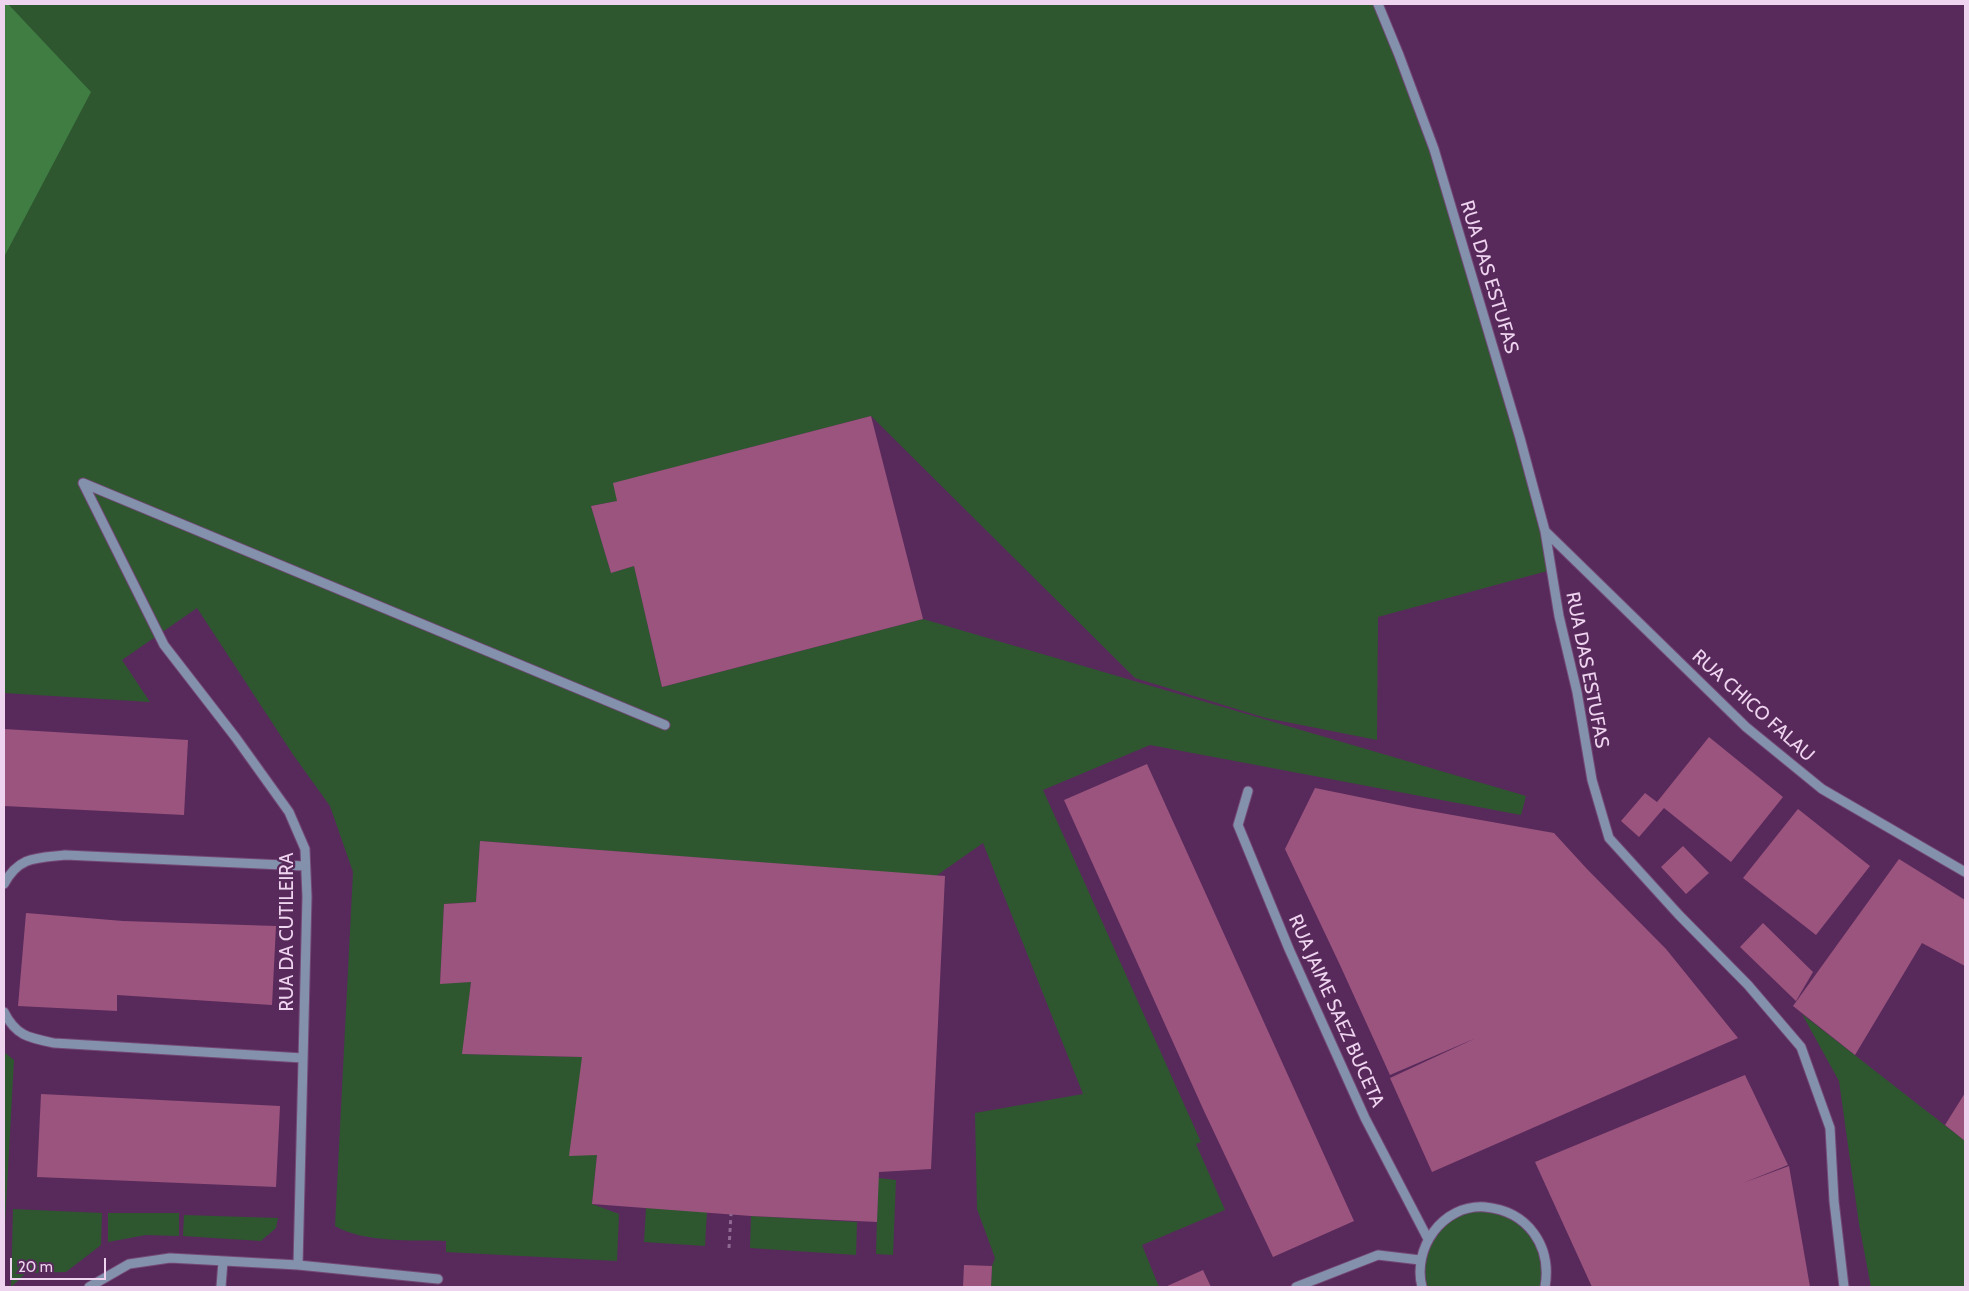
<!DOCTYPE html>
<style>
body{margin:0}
#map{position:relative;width:1969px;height:1291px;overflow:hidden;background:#582a5b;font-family:Cabin,sans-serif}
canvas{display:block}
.frame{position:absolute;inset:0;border:5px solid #efd4f0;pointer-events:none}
.scale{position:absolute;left:10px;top:1258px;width:96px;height:22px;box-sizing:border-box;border:2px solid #efd4f0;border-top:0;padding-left:6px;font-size:15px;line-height:18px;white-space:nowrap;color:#efd4f0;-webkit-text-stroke:4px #582a5b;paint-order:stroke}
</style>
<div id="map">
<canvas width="1969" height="1291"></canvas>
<div class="frame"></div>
<div class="scale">20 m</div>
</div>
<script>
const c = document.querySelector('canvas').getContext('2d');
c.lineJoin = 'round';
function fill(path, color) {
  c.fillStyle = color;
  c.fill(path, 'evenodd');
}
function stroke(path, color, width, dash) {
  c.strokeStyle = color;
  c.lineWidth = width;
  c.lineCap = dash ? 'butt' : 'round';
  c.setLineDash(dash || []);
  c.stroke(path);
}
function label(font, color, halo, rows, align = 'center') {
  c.font = font + ' Cabin,sans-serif';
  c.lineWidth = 4.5;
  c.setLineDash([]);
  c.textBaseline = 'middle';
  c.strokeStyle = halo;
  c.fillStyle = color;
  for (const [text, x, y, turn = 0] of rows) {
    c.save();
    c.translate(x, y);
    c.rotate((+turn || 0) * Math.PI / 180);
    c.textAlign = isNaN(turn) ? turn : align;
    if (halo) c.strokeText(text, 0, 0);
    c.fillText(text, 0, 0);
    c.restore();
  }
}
fill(new Path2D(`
 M4,4H1377L1416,101L1466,258L1551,570L1378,617L1377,740L1266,718L1135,678L871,416L657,472L617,501L591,506L611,573L634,566L662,687L923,619L1526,796L1521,815L1150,745L1043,790L1201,1142L1196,1144L1225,1210L1142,1245L1159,1287H991L992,1266L995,1258L977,1209L975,1113L1083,1094L983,843L936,876L480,841L476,902L444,904L440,983L471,982L463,1054L582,1057L597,1155L592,1204L619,1214L617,1261L446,1252V1241C413,1240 364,1243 335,1226L353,872L330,806L294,756L197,608L122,660L150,702L4,693Z
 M1802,1014L1965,1141V1287H1871L1859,1224L1839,1081Z
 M4,1052L14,1060L4,1242Z
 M878,1178L896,1180L893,1255L876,1254Z
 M646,1208L707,1212L705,1246L644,1242Z
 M13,1209L102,1213L101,1245L66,1272L26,1273L11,1287Z
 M1461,1211H1505L1539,1240L1545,1287H1422L1428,1239Z
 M108,1213H179V1236L146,1235L108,1242Z
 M184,1215L278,1218L276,1228L261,1241L183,1236Z
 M751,1216L857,1222L856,1255L750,1248Z`), '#2e5730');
fill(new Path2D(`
 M4,4H8L91,92L4,257Z`), '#407d43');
fill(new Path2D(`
 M871,416L923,619L662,687L634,566L611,573L591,506L617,501L613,483Z
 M4,729L188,740L184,815L4,806Z
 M1709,737L1783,797L1731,862L1664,808L1639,837L1621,821L1645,793L1657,802Z
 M1147,764L1354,1221L1273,1257L1204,1111L1064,800Z
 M1315,788L1413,808L1554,833L1587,869L1666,949L1738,1038L1432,1172L1390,1078L1476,1038L1390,1075L1340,965L1285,849Z
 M1798,809L1870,866L1816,935L1743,878Z
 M480,841L945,876L931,1169L879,1172L877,1222L751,1216L592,1204L597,1155L569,1156L582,1057L462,1054L471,982L440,984L444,904L476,902Z
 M1683,846L1709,873L1686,894L1661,867Z
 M1899,859L1965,900V966L1922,943L1855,1055L1793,1006Z
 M26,913L123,921L276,926L272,1005L117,995V1011L18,1006Z
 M1763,923L1813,972L1796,1001L1740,947Z
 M1745,1075L1788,1165L1743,1183L1789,1166L1810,1287H1592L1535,1162Z
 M1965,1093V1141L1945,1125Z
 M41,1094L280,1106L276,1187L37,1177Z
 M964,1265L992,1266L991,1287H963Z
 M1203,1270L1211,1287H1165Z`), '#9b547e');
const minor = new Path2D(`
 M1378,4L1399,55L1434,149L1520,438L1545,531L1559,616L1577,692L1592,780L1609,838L1679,915L1748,985L1801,1047L1830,1128L1834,1201L1844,1287
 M1545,531L1746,727L1822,789L1965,872
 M1248,791L1238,825L1289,949L1365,1118L1428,1239
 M4,884C19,856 37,858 65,855L305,866
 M4,1012C16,1036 29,1038 54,1043L303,1058
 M298,1265L307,897L305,849L289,812L236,738L164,645L83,483L665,725
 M89,1287L129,1264L170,1258L298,1265L438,1279
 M221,1287L223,1261
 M1296,1287L1378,1255L1420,1260
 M1422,1287C1412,1249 1442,1204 1485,1207C1528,1211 1552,1246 1545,1287`);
stroke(minor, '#734976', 11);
stroke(new Path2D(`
 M729,1248L731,1214`), '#906992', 3, [4, 4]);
stroke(minor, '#8491ad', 9);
label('19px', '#efd4f0', '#582a5b', [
 ["RUA DAS ESTUFAS",1489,277,73],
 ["RUA DAS ESTUFAS",1587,670,79],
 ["RUA CHICO FALAU",1753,706,42],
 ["RUA DA CUTILEIRA",287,932,-90],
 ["RUA JAIME SAEZ BUCETA",1336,1011,66]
]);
</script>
